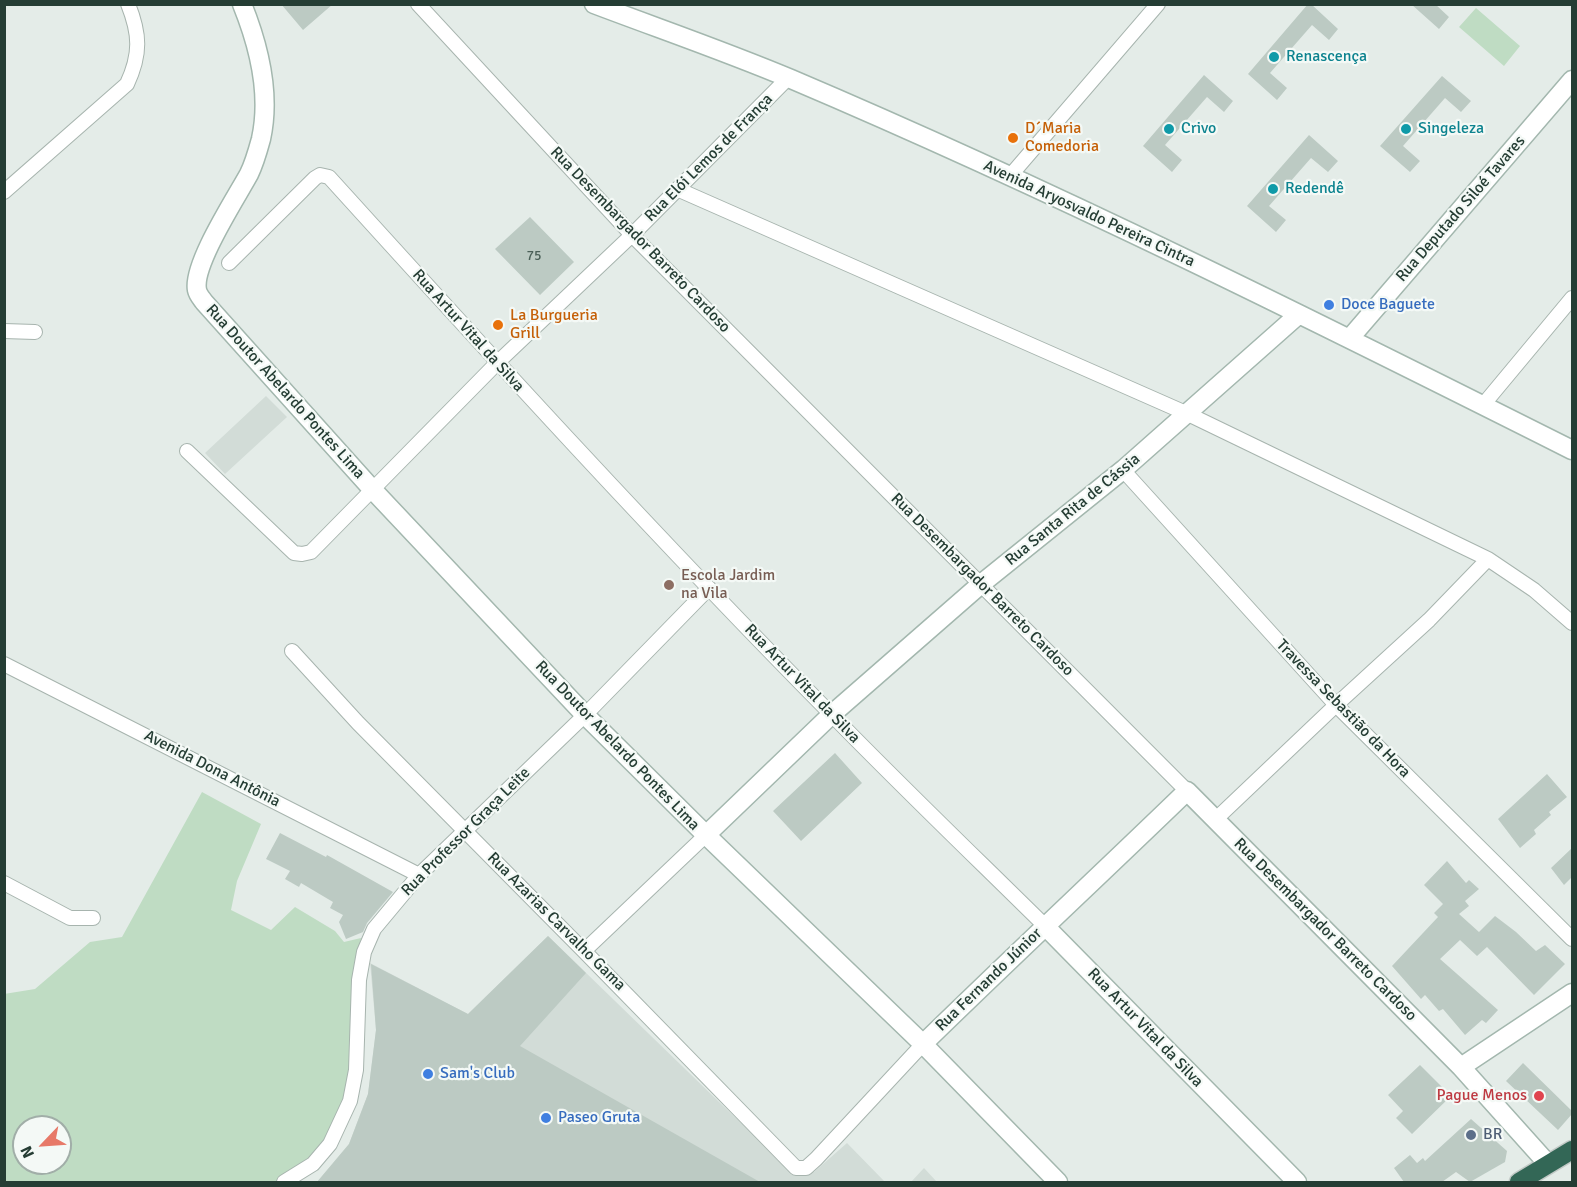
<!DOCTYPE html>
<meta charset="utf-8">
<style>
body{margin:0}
#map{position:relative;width:1577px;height:1187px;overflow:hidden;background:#e4ece8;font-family:Signika,sans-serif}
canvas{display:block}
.frame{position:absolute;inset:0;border:6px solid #253d34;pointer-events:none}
.north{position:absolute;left:12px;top:1115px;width:60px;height:60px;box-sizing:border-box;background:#f4f9f6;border:2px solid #a1aea8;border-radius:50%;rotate:245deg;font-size:16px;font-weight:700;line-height:24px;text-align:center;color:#253d34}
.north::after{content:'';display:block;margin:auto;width:21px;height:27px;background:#e77968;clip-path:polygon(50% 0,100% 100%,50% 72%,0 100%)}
</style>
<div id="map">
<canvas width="1577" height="1187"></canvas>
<div class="frame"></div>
<div class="north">N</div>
</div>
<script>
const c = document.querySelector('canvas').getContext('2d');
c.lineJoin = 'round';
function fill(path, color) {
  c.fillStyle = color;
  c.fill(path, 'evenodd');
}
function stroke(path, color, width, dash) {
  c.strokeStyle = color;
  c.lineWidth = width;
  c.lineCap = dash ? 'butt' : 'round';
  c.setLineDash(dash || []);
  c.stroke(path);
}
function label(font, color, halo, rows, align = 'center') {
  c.font = font + ' Signika,sans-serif';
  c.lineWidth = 4.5;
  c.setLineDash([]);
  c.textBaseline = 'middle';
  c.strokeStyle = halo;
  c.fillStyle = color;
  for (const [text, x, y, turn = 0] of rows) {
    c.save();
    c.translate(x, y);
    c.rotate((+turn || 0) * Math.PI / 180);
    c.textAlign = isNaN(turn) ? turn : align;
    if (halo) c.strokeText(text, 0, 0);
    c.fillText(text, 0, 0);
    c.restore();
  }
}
fill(new Path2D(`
 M266,396L287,417L225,474L205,453Z
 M548,936L782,1163L790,1169L801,1172H814L847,1143L885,1182H317L349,1144L368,1094L376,1030L370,963L468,1014Z
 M924,1168L937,1182H911Z`), '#d2dcd7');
fill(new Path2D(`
 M1476,8L1520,46L1504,66L1459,27Z
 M202,792L261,824L237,881L231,910L271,930L295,907L335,931L344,942L361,938L355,982L354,1049L345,1105L319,1149L278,1182H5L4,994L35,989L90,942L122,937ZM24,1127H60V1163H24Z`), '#bfdcc3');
fill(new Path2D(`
 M281,4H333L303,30Z
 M1308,4H1311L1338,29L1329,40L1312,25L1270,73L1287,88L1277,100L1248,74Z
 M1411,4H1435L1449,17L1439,29Z
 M1204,75L1233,101L1224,112L1207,97L1165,145L1182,160L1172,172L1143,146Z
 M1442,76L1471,101L1461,112L1445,98L1403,146L1420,161L1410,172L1380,146Z
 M1309,135L1338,161L1328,172L1311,158L1269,206L1286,220L1276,232L1247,206Z
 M530,217L574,262L540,295L495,249Z
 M835,753L862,783L801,841L773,811Z
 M1547,774L1567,797L1549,812L1551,815L1534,830L1536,834L1520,848L1498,819Z
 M280,833L326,857L327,855L393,892L367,923L363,932L346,939L339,922L343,915L330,908L333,902L301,883L299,887L285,879L290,871L266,859Z
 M1572,848V877L1564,885L1551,868Z
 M1447,861L1466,883L1469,880L1479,889L1465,901L1469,906L1459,914L1479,932L1495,916L1516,932L1536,951L1545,945L1565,964L1534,995L1487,947L1477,956L1460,940L1440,959L1498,1010L1486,1023L1482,1020L1465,1035L1443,1009L1439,1011L1425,995L1421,999L1392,966L1438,917L1434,913L1443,904L1424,885Z
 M548,936L586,973L520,1046L760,1182H317L349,1144L368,1094L376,1030L371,964L468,1014Z
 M1523,1063L1572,1111V1114L1558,1130L1506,1081Z
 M1420,1065L1451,1096L1412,1134L1396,1118L1403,1111L1388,1095Z
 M1471,1119L1507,1151L1505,1162L1470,1182L1456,1172L1442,1182H1404L1394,1168L1410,1155L1417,1163L1423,1158L1425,1161Z`), '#bccac3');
const street = new Path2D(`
 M418,4L632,235L1187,791
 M1010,176L1158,4
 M677,189L1188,414L1488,559L1534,590L1572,623
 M4,192L127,84C141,54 140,34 128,4
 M229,263L315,178L320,175L329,177C493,358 658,539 830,713C900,785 973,855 1044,925
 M4,331L35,332
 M1483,405L1572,298
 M187,451L294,553L302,554L311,552L497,363L632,235L788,78
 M1123,470L1336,705L1572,939
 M292,651L358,723L584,951L796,1168H806L816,1159L923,1044
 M4,664L419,875
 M1216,819L1336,705L1429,620L1488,559
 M4,883L70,918H93
 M584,951L706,835
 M284,1182L313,1164L330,1144L350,1101L356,1070L359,980L364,952L374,929L419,875L585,715L709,588`);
const secondary = new Path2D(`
 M242,4C259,46 271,94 261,139C258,150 254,164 249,174C236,198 192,265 197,290C198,295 202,299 204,302L372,489L585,715L706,835L923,1044L1058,1182
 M594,4C660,29 727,52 791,79C1057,192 1315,321 1572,450
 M1350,338L1572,80
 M706,835L831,715L981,584L1124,469L1298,315
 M1044,925L1297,1182
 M923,1044C1010,959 1099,876 1187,791L1461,1067L1548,1164
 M1461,1067L1572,993`);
const highway = new Path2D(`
 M1519,1182L1572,1150`);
stroke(street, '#a7b4ae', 16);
stroke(secondary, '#a3b7ae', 21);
stroke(highway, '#c2c9c6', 21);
stroke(street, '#fff', 14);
stroke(secondary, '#fff', 18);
stroke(highway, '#336756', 18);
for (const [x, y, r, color] of [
 [1274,57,6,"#0f9aa8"],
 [1169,129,6,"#0f9aa8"],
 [1406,129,6,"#0f9aa8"],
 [1013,138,6,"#e8710a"],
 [1273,189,6,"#0f9aa8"],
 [1329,305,6,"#3f7fe0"],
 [498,325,6,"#e8710a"],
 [669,585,6,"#8d6e63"],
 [428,1074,6,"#3f7fe0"],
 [1539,1096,6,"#e0444e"],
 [546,1118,6,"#3f7fe0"],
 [1471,1135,6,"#5c6f8a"]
]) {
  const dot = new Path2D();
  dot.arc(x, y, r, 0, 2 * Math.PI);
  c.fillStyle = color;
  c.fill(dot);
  stroke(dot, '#f4f9f6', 2);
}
label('14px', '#4b6058', null, [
 ["75",534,256]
]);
label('16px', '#0d838f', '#f4f9f6', [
 ["Renascença",1286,57],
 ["Crivo",1181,129],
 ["Singeleza",1418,129],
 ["Redendê",1285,189]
], 'left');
label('16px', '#c56008', '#f4f9f6', [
 ["D´Maria",1025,129],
 ["Comedoria",1025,147],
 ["La Burgueria",510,316],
 ["Grill",510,334]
], 'left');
label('16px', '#253d34', '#f4f9f6', [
 ["Rua Elói Lemos de França",709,158,-45],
 ["Rua Deputado Siloé Tavares",1461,209,-49],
 ["Avenida Aryosvaldo Pereira Cintra",1089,214,25],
 ["Rua Desembargador Barreto Cardoso",640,240,46],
 ["Rua Artur Vital da Silva",468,331,48],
 ["Rua Doutor Abelardo Pontes Lima",285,392,48],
 ["Rua Santa Rita de Cássia",1073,510,-39],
 ["Rua Desembargador Barreto Cardoso",982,585,45],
 ["Rua Artur Vital da Silva",802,684,46],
 ["Travessa Sebastião da Hora",1343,709,46],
 ["Rua Doutor Abelardo Pontes Lima",617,746,46],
 ["Avenida Dona Antônia",212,769,27],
 ["Rua Professor Graça Leite",466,832,-45],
 ["Rua Azarias Carvalho Gama",556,922,45],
 ["Rua Desembargador Barreto Cardoso",1325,930,45],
 ["Rua Fernando Júnior",989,980,-44],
 ["Rua Artur Vital da Silva",1145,1028,46]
]);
label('16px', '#366cbe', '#f4f9f6', [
 ["Doce Baguete",1341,305],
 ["Sam's Club",440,1074],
 ["Paseo Gruta",558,1118]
], 'left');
label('16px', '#785e54', '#f4f9f6', [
 ["Escola Jardim",681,576],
 ["na Vila",681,594]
], 'left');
label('16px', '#be3a42', '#f4f9f6', [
 ["Pague Menos",1527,1096]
], 'right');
label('16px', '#4e5e75', '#f4f9f6', [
 ["BR",1483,1135]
], 'left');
</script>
